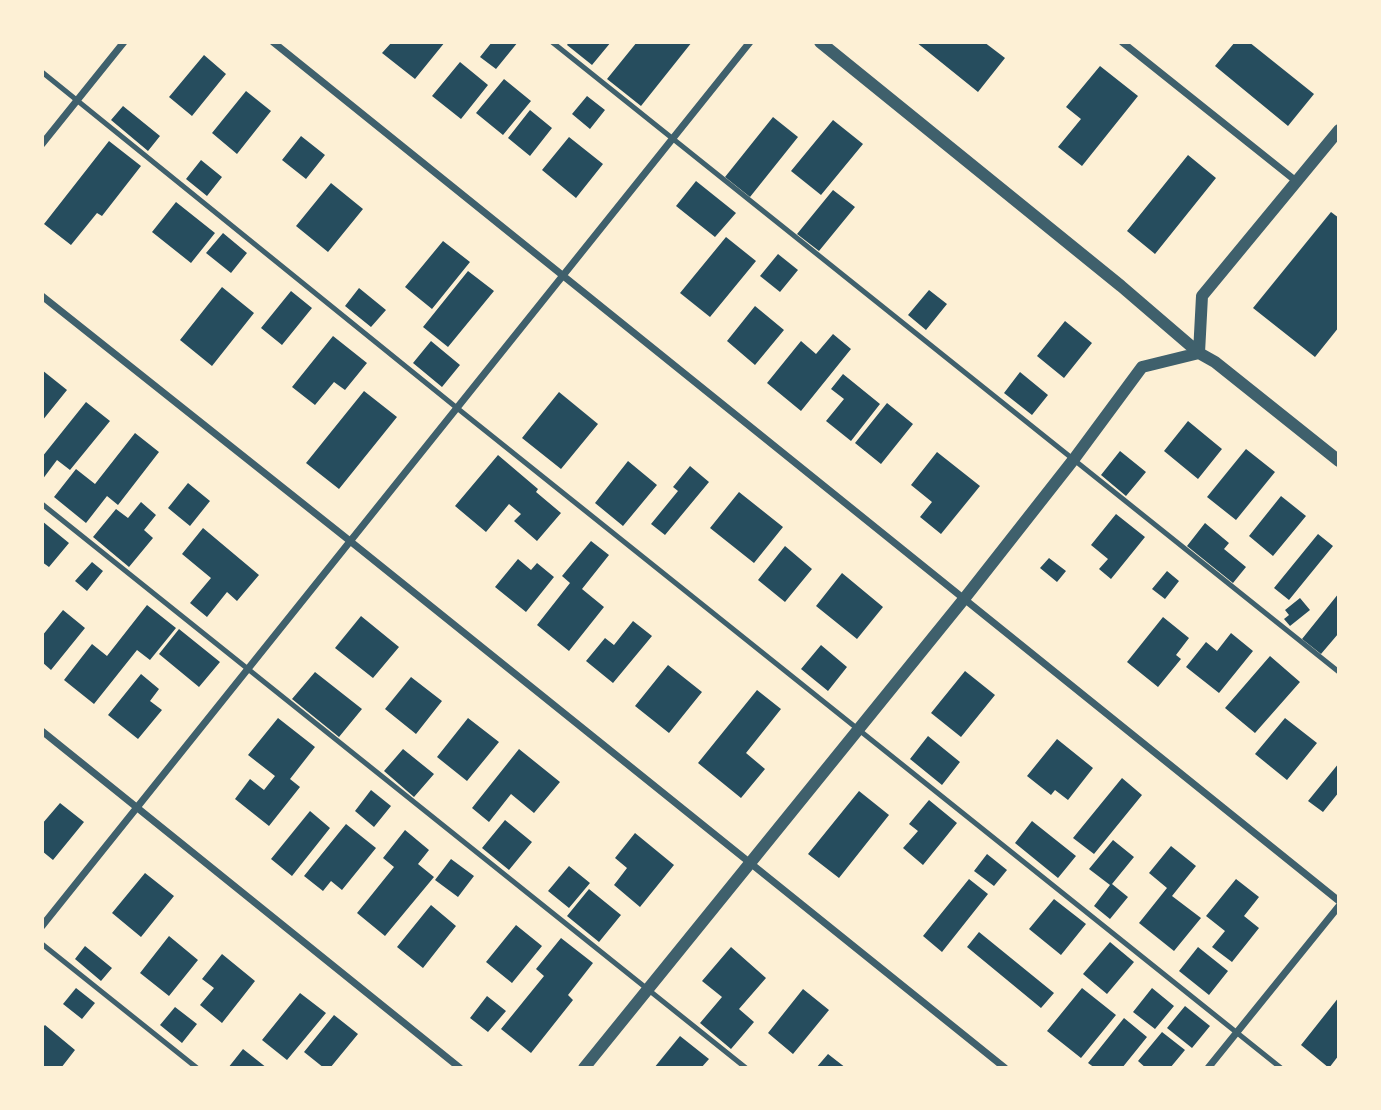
<!DOCTYPE html>
<style>
body{margin:0}
#map{position:relative;width:1381px;height:1110px;overflow:hidden;background:#fdf0d5;font-family:"Open Sans",sans-serif}
canvas{display:block}
.frame{position:absolute;inset:0;border:44px solid #fdf0d5;pointer-events:none}
</style>
<div id="map">
<canvas width="1381" height="1110"></canvas>
<div class="frame"></div>
</div>
<script>
const c = document.querySelector('canvas').getContext('2d');
c.lineJoin = 'round';
function fill(path, color) {
  c.fillStyle = color;
  c.fill(path, 'evenodd');
}
function stroke(path, color, width, dash) {
  c.strokeStyle = color;
  c.lineWidth = width;
  c.lineCap = dash ? 'butt' : 'round';
  c.setLineDash(dash || []);
  c.stroke(path);
}
fill(new Path2D(`
 M392,42H445L415,79L382,53Z
 M492,42H518L496,69L480,57Z
 M569,42H611L592,65L567,45Z
 M637,42H692L641,106L607,79Z
 M916,42H984L1005,58L978,92Z
 M1235,42H1249L1314,94L1288,126L1215,66Z
 M204,55L226,74L192,116L169,97Z
 M460,62L488,85L461,119L432,96Z
 M1100,66L1138,96L1082,166L1058,147L1081,119L1066,107Z
 M504,79L531,101L503,135L476,113Z
 M246,91L271,111L237,154L212,133Z
 M587,96L605,110L590,129L572,114Z
 M123,106L160,136L148,151L111,120Z
 M530,110L552,128L530,156L508,138Z
 M773,117L798,137L750,197L725,177Z
 M833,120L863,144L821,195L791,171Z
 M301,136L325,155L306,179L282,160Z
 M569,137L603,164L576,198L542,170Z
 M109,141L141,166L102,216L97,213L71,245L44,224Z
 M1188,155L1216,178L1155,254L1127,231Z
 M201,160L222,177L207,196L186,179Z
 M696,181L736,213L715,237L676,206Z
 M331,183L363,209L328,252L296,226Z
 M833,190L855,207L819,251L797,234Z
 M176,202L215,233L191,263L152,232Z
 M1331,212L1339,218V327L1315,357L1253,308Z
 M223,233L247,253L231,273L206,253Z
 M726,237L756,261L710,317L680,293Z
 M443,241L470,262L432,309L405,287Z
 M778,254L798,270L780,292L760,276Z
 M468,271L494,291L448,347L423,327Z
 M222,287L254,313L212,366L180,340Z
 M359,288L386,310L371,327L345,306Z
 M929,290L947,304L926,330L908,315Z
 M291,291L312,308L282,345L261,328Z
 M755,306L784,330L755,365L727,341Z
 M1065,321L1092,343L1064,378L1037,356Z
 M833,334L851,349L801,411L767,383L801,341L816,354Z
 M333,336L367,363L345,390L334,382L315,405L292,387Z
 M431,341L460,365L442,387L413,363Z
 M42,370L67,390L42,421Z
 M1020,372L1048,395L1032,415L1004,393Z
 M843,374L880,404L851,441L826,421L844,399L831,389Z
 M364,391L397,417L339,489L306,463Z
 M559,392L598,424L561,469L522,438Z
 M86,402L110,421L70,470L57,460L42,480V457Z
 M887,403L913,424L881,464L855,443Z
 M1188,421L1222,449L1198,479L1164,451Z
 M135,433L159,452L118,505L107,496L86,523L54,497L76,469L95,484Z
 M1246,449L1275,472L1236,520L1207,497Z
 M1120,451L1146,472L1126,496L1101,475Z
 M937,452L980,486L941,534L920,517L932,502L911,485Z
 M498,455L538,489L536,492L561,513L537,541L514,521L521,514L509,504L486,532L455,506Z
 M628,461L657,485L623,526L595,503Z
 M690,466L709,482L665,535L651,524L678,491L673,487Z
 M188,483L210,501L190,526L168,508Z
 M739,492L783,527L754,563L710,528Z
 M1281,496L1306,516L1273,556L1249,536Z
 M141,502L156,515L144,530L153,538L129,567L93,537L116,509L128,518Z
 M1116,514L1145,537L1111,579L1099,569L1108,559L1091,545Z
 M42,521L69,543L49,567L42,562Z
 M1205,523L1229,543L1224,549L1246,567L1233,583L1187,546Z
 M203,528L259,575L237,601L227,592L207,617L190,603L211,578L182,554Z
 M1318,534L1333,546L1289,600L1274,588Z
 M591,541L609,555L582,589L604,607L569,651L537,625L570,583L562,576Z
 M785,546L812,569L785,602L758,580Z
 M1049,558L1066,571L1057,582L1040,568Z
 M518,559L531,570L537,563L554,577L526,612L495,587Z
 M92,562L103,571L87,591L75,581Z
 M1167,571L1179,581L1165,599L1152,589Z
 M842,573L883,607L857,639L816,606Z
 M1339,593V635L1338,634L1321,654L1302,639Z
 M1300,598L1310,610L1290,626L1284,619L1289,615L1285,610Z
 M147,605L176,628L150,660L137,650L94,704L64,680L92,644L107,656Z
 M63,610L85,628L51,670L42,662V636Z
 M361,616L399,647L373,678L335,648Z
 M1163,617L1189,638L1176,655L1181,659L1158,687L1127,662Z
 M633,621L652,636L613,683L586,661L605,638L614,645Z
 M179,629L220,662L199,687L159,654Z
 M1231,633L1253,651L1219,693L1186,667L1206,642L1217,651Z
 M821,645L847,667L828,691L801,669Z
 M1270,656L1300,682L1255,733L1225,708Z
 M668,665L702,692L669,733L635,706Z
 M965,671L995,695L961,737L931,713Z
 M315,672L362,709L339,737L292,699Z
 M141,674L159,689L150,701L162,710L138,739L108,715Z
 M411,677L442,701L416,734L385,709Z
 M757,690L781,709L746,753L765,769L741,798L698,763Z
 M278,718L315,747L290,779L300,787L269,826L235,799L250,779L264,790L275,776L248,755Z
 M468,718L499,742L467,781L437,757Z
 M1285,718L1317,743L1287,780L1255,754Z
 M928,736L960,762L942,785L910,759Z
 M1057,739L1093,768L1068,800L1055,790L1051,795L1027,776Z
 M403,749L434,774L414,797L384,771Z
 M519,749L560,782L534,813L511,794L489,822L472,808Z
 M1339,763V792L1323,812L1308,801Z
 M1122,778L1142,795L1094,854L1073,838Z
 M371,790L391,806L374,827L355,811Z
 M859,791L889,815L839,878L808,854Z
 M929,800L957,823L923,865L903,848L918,831L909,824Z
 M60,803L84,822L53,860L42,851V824Z
 M310,811L330,828L292,876L271,859Z
 M505,820L532,842L509,870L482,848Z
 M1032,821L1076,856L1058,878L1015,843Z
 M346,824L376,848L342,890L331,881L323,891L304,876Z
 M405,830L429,850L418,864L434,877L385,936L357,913L394,867L383,858Z
 M635,833L674,865L640,907L614,885L627,868L615,858Z
 M1113,840L1134,857L1112,884L1128,897L1110,919L1094,906L1110,885L1089,869Z
 M1171,846L1196,866L1172,896L1201,918L1174,951L1139,923L1167,888L1149,873Z
 M987,854L1007,870L994,886L974,871Z
 M451,859L474,876L458,897L435,880Z
 M569,866L590,883L569,908L548,891Z
 M145,873L174,896L141,937L112,913Z
 M969,879L988,894L942,952L923,936Z
 M1236,879L1259,897L1244,916L1259,928L1232,962L1212,947L1225,931L1206,916Z
 M589,889L621,915L599,942L567,916Z
 M1054,899L1086,924L1061,955L1029,929Z
 M431,905L456,926L423,968L397,947Z
 M516,925L542,946L512,983L486,962Z
 M979,932L1054,993L1041,1008L967,947Z
 M169,936L198,960L169,996L140,973Z
 M561,938L593,963L568,995L573,1000L531,1053L501,1029L544,976L536,969Z
 M1110,942L1134,962L1107,994L1083,974Z
 M85,946L112,968L101,981L75,959Z
 M731,947L766,978L739,1009L754,1022L731,1049L700,1023L722,997L702,981Z
 M1198,947L1228,971L1209,995L1179,971Z
 M222,954L255,981L222,1023L200,1005L214,988L202,979Z
 M76,988L95,1003L82,1019L63,1004Z
 M1082,988L1116,1015L1081,1058L1047,1031Z
 M1152,988L1174,1006L1155,1029L1133,1012Z
 M803,989L829,1010L793,1054L768,1033Z
 M300,993L326,1013L287,1060L262,1040Z
 M487,996L506,1011L488,1032L470,1018Z
 M1339,997V1055L1329,1068L1301,1045Z
 M1185,1006L1210,1026L1192,1048L1167,1028Z
 M175,1007L197,1024L182,1043L160,1025Z
 M334,1015L358,1034L330,1068H324L304,1052Z
 M1124,1018L1147,1037L1122,1068H1095L1088,1063Z
 M45,1025L75,1050L61,1068H42V1028Z
 M1162,1032L1185,1050L1170,1068H1146L1138,1061Z
 M680,1036L709,1059L701,1068H654Z
 M243,1049L267,1068H228Z
 M828,1054L846,1068H816Z`), '#264d5e');
stroke(new Path2D(`
 M552,42L1339,672
 M42,72L457,408L1281,1068
 M42,504L746,1068
 M42,944L197,1068`), '#3f606c', 5);
stroke(new Path2D(`
 M273,42L1339,901
 M1122,42L1296,181
 M42,144L124,42
 M42,296L350,541L1005,1068
 M42,731L460,1068
 M42,926L750,42
 M1208,1068L1339,906`), '#3f606c', 7);
stroke(new Path2D(`
 M820,42L1121,286L1199,353L1215,362L1339,461
 M584,1068L964,599L1074,459L1142,367L1199,353L1202,296L1339,130`), '#3f606c', 12);
</script>
